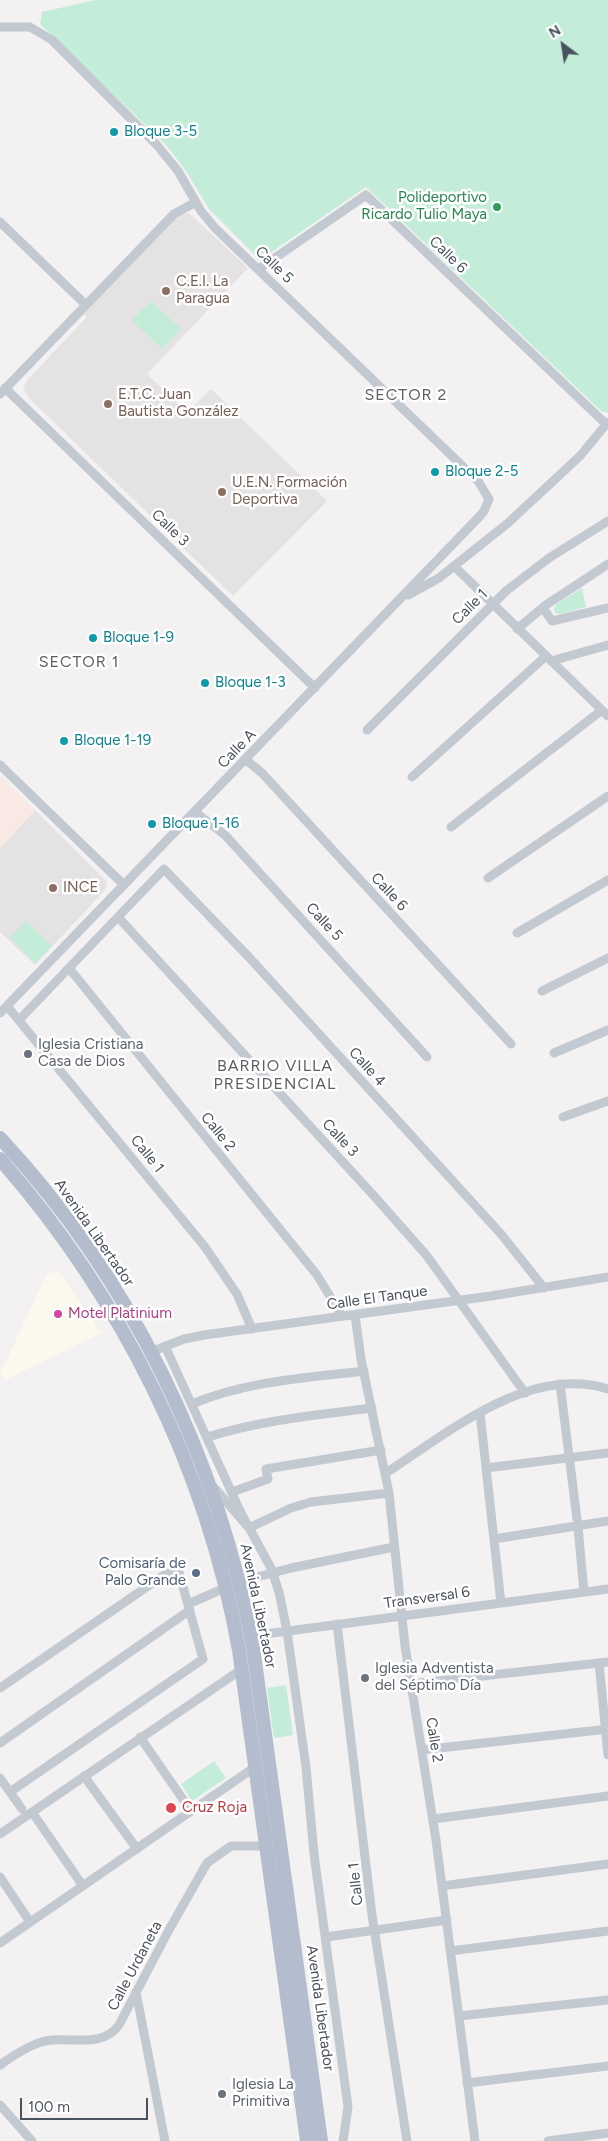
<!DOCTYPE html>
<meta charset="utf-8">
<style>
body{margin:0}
#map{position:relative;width:608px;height:2141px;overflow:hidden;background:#f3f1f1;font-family:Figtree,sans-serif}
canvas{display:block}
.north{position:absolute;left:538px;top:20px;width:50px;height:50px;-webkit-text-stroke:4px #fff;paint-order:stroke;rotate:329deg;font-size:14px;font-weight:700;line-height:20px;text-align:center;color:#4a525d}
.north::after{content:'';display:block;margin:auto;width:18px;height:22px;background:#4a525d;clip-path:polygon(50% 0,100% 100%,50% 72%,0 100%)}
.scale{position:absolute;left:20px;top:2098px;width:128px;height:22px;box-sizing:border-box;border:2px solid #4a525d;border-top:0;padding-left:6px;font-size:15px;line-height:18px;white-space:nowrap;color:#4a525d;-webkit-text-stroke:4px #fff;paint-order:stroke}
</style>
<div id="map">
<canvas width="608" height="2141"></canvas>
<div class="north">N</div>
<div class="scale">100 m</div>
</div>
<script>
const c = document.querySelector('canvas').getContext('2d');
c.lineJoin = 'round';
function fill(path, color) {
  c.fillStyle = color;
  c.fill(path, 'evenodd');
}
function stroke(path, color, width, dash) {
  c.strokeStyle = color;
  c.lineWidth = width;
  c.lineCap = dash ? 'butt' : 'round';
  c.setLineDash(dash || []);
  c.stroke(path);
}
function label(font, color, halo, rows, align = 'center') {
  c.font = font + ' Figtree,sans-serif';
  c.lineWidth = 5;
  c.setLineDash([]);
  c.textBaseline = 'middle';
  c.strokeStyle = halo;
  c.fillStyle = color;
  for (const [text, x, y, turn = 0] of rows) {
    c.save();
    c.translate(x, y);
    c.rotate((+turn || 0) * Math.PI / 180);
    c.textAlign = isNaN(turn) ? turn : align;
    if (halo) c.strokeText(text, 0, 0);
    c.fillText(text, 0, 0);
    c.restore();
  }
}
fill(new Path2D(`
 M57,1269L101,1333L5,1380L0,1374L46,1276Z`), '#fbf9ed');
fill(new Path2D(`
 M189,213L248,268L147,374L187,412L211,389L327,501L233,596L28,397L23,389L27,380L87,317L84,314L176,218L182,214Z
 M35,810L107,882L105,890L35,965L0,932V848Z`), '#e4e2e2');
fill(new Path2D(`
 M0,777L35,810L0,848Z`), '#fae8e4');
fill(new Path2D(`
 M95,0H608V413L601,411L366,187L260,260L209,209L186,171L167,146L40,24L42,12Z
 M151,301L181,329L162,349L132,320Z
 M582,588L586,607L561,614L555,613L554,608L557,604Z
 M26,921L52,946L35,963L10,938Z
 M286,1685L293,1735L274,1738L267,1688Z
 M214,1761L226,1778L192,1801L181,1784Z`), '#c3edd8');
stroke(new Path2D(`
 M0,27H30L52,40L156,144L178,171L201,211L215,228L478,481L489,499L484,511L479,517L0,1013
 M0,222L86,305
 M259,269L366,195L606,424
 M5,388L315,688
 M0,394L174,214L196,202
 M454,566L608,716
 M408,595L439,578L508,523L580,456L608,422
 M543,608L552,621L608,608
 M517,629L546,605L608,564
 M551,661L608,645
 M367,730L506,591L549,558L608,521
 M246,760L262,773L511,1044
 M0,765L124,885
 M412,777L546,656
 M195,812L225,835L427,1057
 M451,827L602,710
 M488,878L608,796
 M118,917L375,1197L427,1256L525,1393
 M517,933L608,880
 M69,968L317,1275L342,1316
 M542,991L608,958
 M7,1006L205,1247L237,1294L252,1329
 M19,1020L164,869L247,955L501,1234L544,1288
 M554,1053L608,1030
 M563,1117L608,1101
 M355,1315L361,1359L389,1493L405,1646L436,1840L475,2141
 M165,1346L241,1513L271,1568L279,1592L287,1631L306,1767L314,1854L348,2107L343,2141
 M151,1352L184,1339L204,1335L491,1296L608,1277
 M560,1384L578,1527L584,1592
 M192,1404C247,1381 306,1378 364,1371
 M480,1413L501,1603
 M208,1437C261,1420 317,1415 372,1408
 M486,1468L608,1453
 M386,1473C448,1433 529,1364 608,1389
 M212,1485L249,1528L291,1508L311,1502L389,1493
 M232,1492L268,1479L266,1469L381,1450
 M494,1539L608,1521
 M238,1582L291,1568L394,1547
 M188,1604L225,1588
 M337,1624L372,1915L407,2141
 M250,1636L608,1589
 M599,1663L608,1755
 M411,1684L608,1662
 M0,1688L164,1575L178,1569L203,1659L10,1792
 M140,1737L191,1811
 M0,1743L190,1610
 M422,1750L608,1729
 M84,1776L137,1849
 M0,1778L22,1809
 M32,1812L83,1886
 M433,1819L608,1796
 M0,1834L242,1669
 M0,1877L30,1922
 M442,1886L608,1864
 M326,1937L447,1920
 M0,1943L255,1767
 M450,1951L608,1931
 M136,1992L165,2141
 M459,2016L608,2000
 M0,2065C14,2055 29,2045 45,2041C70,2036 102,2049 119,2025L170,1928L207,1863L231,1846H266
 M467,2083L608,2066
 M0,2105L32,2141
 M548,2141L608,2133`), '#c3c9d1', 9);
stroke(new Path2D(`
 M0,1138C131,1278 218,1459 253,1647L321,2141
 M0,1159C122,1298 206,1467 239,1650L307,2141`), '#b3bdcd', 14);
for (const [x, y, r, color] of [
 [114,132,5,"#0f9aa8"],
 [497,207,5,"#2e9e5b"],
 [166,291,5,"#8d6e63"],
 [108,404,5,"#8d6e63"],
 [435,472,5,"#0f9aa8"],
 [222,492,5,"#8d6e63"],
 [93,638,5,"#0f9aa8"],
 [205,683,5,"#0f9aa8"],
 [64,741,5,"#0f9aa8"],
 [152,824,5,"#0f9aa8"],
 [53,888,5,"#8d6e63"],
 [28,1054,5,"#6b7280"],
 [58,1314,5,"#d1479c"],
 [196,1573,5,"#5c6f8a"],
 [365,1678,5,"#6b7280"],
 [171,1808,6,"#e0444e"],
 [222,2094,5,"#6b7280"]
]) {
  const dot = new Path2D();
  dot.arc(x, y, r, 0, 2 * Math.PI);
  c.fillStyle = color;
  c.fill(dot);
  stroke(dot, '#fff', 2);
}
label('15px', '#0d838f', '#fff', [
 ["Bloque 3-5",124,132],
 ["Bloque 2-5",445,472],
 ["Bloque 1-9",103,638],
 ["Bloque 1-3",215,683],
 ["Bloque 1-19",74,741],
 ["Bloque 1-16",162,824]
], 'left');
label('15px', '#27864d', '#fff', [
 ["Polideportivo",487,198],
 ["Ricardo Tulio Maya",487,215]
], 'right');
label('15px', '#4a525d', '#fff', [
 ["Calle 6",448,255,44],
 ["Calle 5",274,265,44],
 ["Calle 3",170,528,44],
 ["Calle 1",470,607,-45],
 ["Calle A",237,749,-46],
 ["Calle 6",389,892,47],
 ["Calle 5",324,922,47],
 ["Calle 4",367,1067,48],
 ["Calle 2",218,1132,51],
 ["Calle 3",340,1138,47],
 ["Calle 1",147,1154,51],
 ["Avenida Libertador",94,1233,55],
 ["Calle El Tanque",377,1298,-8],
 ["Transversal 6",427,1598,-8],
 ["Avenida Libertador",258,1606,78],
 ["Calle 2",434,1740,81],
 ["Calle 1",356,1884,-96],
 ["Calle Urdaneta",135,1966,-62],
 ["Avenida Libertador",320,2008,82]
]);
label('15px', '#785e54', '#fff', [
 ["C.E.I. La",176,282],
 ["Paragua",176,299],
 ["E.T.C. Juan",118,395],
 ["Bautista González",118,412],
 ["U.E.N. Formación",232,483],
 ["Deportiva",232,500],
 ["INCE",63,888]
], 'left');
label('15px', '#5b616d', '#fff', [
 ["Iglesia Cristiana",38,1045],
 ["Casa de Dios",38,1062],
 ["Iglesia Adventista",375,1669],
 ["del Séptimo Día",375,1686],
 ["Iglesia La",232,2085],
 ["Primitiva",232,2102]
], 'left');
label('15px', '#b23c85', '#fff', [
 ["Motel Platinium",68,1314]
], 'left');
label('15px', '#4e5e75', '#fff', [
 ["Comisaría de",186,1564],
 ["Palo Grande",186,1581]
], 'right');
label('15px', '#be3a42', '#fff', [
 ["Cruz Roja",182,1808]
], 'left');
c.letterSpacing = '1px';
label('16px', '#5e6065', '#fff', [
 ["SECTOR 2",406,395],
 ["SECTOR 1",79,662],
 ["BARRIO VILLA",275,1066],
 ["PRESIDENCIAL",275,1084]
]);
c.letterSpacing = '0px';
</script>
